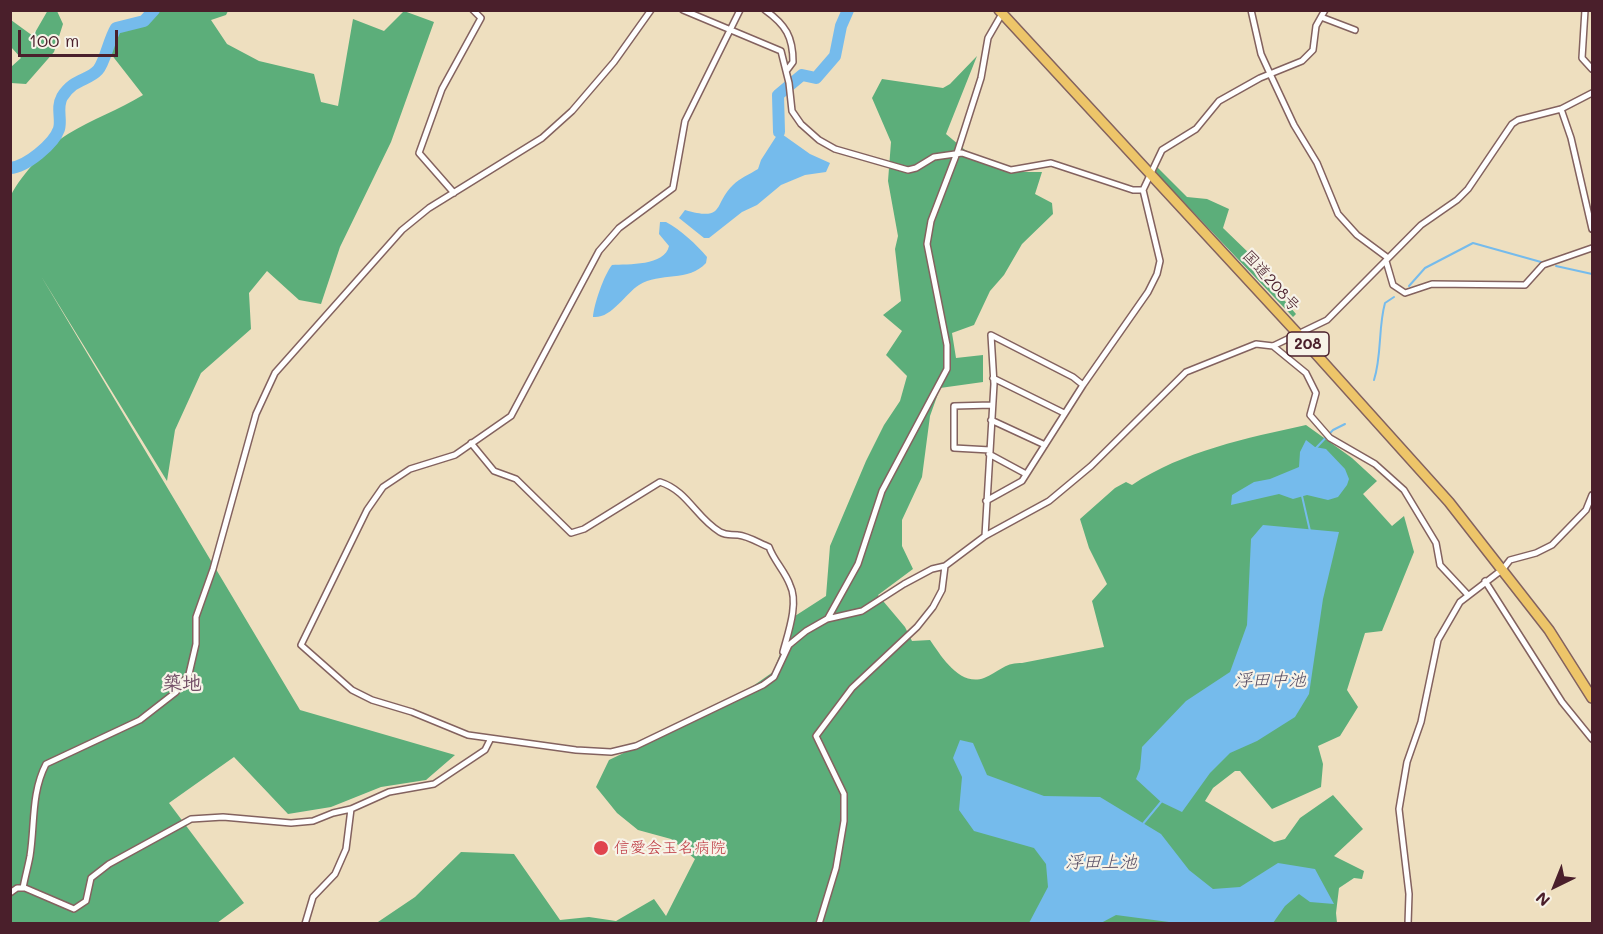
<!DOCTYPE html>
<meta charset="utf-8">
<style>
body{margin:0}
#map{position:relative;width:1603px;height:934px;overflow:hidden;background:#eedfbf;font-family:Mali,sans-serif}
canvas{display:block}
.frame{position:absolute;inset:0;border:12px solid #4a1f2b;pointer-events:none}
.north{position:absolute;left:1525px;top:856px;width:60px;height:60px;-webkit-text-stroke:4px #f7f3e8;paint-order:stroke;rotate:223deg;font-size:16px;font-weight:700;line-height:24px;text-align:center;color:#4a1f2b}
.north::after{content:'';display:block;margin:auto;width:21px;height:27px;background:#4a1f2b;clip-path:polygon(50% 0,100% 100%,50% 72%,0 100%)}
.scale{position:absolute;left:18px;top:30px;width:100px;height:27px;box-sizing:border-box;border:3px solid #4a1f2b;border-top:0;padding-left:8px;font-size:18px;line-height:21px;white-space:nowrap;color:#4a1f2b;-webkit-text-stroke:4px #f7f3e8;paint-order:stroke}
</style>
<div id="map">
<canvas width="1603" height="934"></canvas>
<div class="frame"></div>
<div class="north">N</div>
<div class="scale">100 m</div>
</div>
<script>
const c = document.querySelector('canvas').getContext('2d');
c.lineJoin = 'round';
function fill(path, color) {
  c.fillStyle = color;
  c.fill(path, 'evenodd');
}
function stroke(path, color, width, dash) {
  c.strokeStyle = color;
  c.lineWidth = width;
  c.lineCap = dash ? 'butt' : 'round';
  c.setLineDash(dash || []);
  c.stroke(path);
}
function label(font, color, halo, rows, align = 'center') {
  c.font = font + ' Mali,"Klee One",sans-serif';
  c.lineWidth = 4.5;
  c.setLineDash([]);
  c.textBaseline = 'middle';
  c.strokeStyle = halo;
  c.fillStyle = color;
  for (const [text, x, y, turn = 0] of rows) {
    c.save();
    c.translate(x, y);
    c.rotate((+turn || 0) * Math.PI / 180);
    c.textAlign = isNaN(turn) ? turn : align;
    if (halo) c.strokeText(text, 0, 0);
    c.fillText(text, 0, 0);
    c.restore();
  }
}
fill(new Path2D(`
 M48,10L57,11L63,24L54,52L26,84L11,83V67L21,58L11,47V20L33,36Z
 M158,11H228L226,15L211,20L227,44L259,61L314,74L321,102L338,106L353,19L384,31L404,11L434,22L391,142L340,247L321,304L299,300L267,271L249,293L251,329L201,373L175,430L167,481L41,276L300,710L455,755L426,780L381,787L331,807L288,814L234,757L169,803L244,903L217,923H11V195C21,175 48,146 68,134C92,119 119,110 143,95L111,54L116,28L144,26Z
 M977,56L946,134L965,150L1007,172H1042L1035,194L1052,203L1053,214L1022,244L1004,275L990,291L974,325L952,333L956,358L983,355V382L940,388L930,416L922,477L902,520V546L913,569L878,595L905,627L912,641L930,640C941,656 960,687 984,678C999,672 1005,662 1022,663L1104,647L1092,601L1107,584L1089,548L1080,519L1115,488L1126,482L1132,485C1183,451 1247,438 1306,425L1352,458L1377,481L1363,494L1392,526L1404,516L1414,552L1382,631L1365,633L1347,690L1358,707L1340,736L1318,746L1323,764L1321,787L1272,809L1240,771H1235L1213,788L1205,801L1274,842L1285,839L1300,818L1333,795L1363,829L1334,856L1364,871L1362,879L1354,878L1339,888L1336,913L1337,923L375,924L415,897L461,852L514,854L560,920L589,917L616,921L654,899L666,916L695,859L671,839L638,830L617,813L596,787L609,760L730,702L773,672L795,616L826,596L830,546L866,461L884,425L900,401L907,376L886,355L902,331L883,315L901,301L895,249L898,236L888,181L891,142L872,98L882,79L943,88L950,84Z
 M1157,167L1187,197L1207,199L1229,209L1223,228L1252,256L1251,261L1296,314L1293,317L1155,172Z`), '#5cae7a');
fill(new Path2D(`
 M779,132L810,154L830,163L826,172L805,175L781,185L757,205L742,212L709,238H704L679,218L685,210C726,222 713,204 733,185C740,178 750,174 758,169L761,160Z
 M660,222H666C681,230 696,244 707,257L706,263C689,282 660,272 639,285C625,294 611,319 593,317C594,304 604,275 612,265C628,264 665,266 669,246L659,234Z
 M1306,440L1315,447L1326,449L1345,469L1349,479L1347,485L1338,497L1328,500L1307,495L1293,499L1279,494L1231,505L1232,495L1254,482L1270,479L1299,467L1300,452Z
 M1263,525L1339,532L1323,599L1309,694L1295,717L1257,741L1230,753L1210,773L1182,812L1161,802L1136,779L1140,769L1142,747L1186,701L1230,672L1247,625L1251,539Z
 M960,740L973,743L987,775L1044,796L1100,797L1161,834L1189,870L1213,889L1240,887L1278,863L1315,869L1334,904L1310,902L1299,894L1285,906L1273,923L1184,924L1116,915L1101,923H1029L1048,887L1046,864L1034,848L974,831L959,810L962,777L953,758Z`), '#75bbec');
stroke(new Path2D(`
 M1556,266L1592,274
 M1409,286L1425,268L1473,243L1541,262
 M1374,380C1382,355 1378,328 1385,303L1394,297
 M1316,448L1333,430L1345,424
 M1302,496L1310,531
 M1142,825L1161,802`), '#75bbec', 2);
stroke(new Path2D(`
 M779,132L778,95L802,75L816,78L835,56L841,26L848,10
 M10,168C26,167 54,144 59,129C62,119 56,108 62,97C74,78 88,81 98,70C105,62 109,39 116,28L144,21L154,10`), '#75bbec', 12);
const street = new Path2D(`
 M683,10L781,51L789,83L792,111L801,124L819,140L835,149L908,170L916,168L934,157L962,153L1011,170L1051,163L1133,190H1143
 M740,10L685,121L673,188L619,228L599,251L511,416L455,455L410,469L383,487L367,510L301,645L352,690L372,700L412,712L468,735L576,750L611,752L636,746L763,685L774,677L789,645L806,631L827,619L862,611L904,584L932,569L945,566L985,536L1049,501L1091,466L1186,372L1256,344L1273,346L1327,320L1421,225L1457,200L1468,189L1512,124L1518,120L1561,109L1592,93
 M765,10C786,25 793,37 793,62L787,70
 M1251,10L1261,54L1272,78L1294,125L1317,163L1338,214L1357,235L1388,258
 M1585,10L1582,58L1592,69
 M1321,17L1355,30
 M1561,109L1571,138L1592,229
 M454,193L419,153L442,89L481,18L473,10
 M1386,261L1393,285L1405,293L1432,284L1525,285L1543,265L1592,248
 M1273,346L1306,373L1316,393L1310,415L1330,438L1375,464L1404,490L1436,543L1440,565L1468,595
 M993,378L1064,413
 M991,420L1045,445
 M471,443L494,471L516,479L571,533L584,529L660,482C688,491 696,518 720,532C727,536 731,534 738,535C748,536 759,543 769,547C774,561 785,571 790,585C799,603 788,633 783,652
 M990,450L954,448V406L992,405
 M989,454L1026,474
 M986,501L1022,481L1083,385
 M985,536L994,384L991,335L1073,377L1083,385L1148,292L1157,274L1160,261L1143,190L1162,150L1196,129L1219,101L1260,78L1302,61L1313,50L1316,26L1325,10
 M1485,581L1562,702L1592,739
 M828,618L858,564L882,491L947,369V345L927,244L931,221L957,153L981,78L988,38L1003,12
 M23,888C25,877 28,867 30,856C35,824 31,793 46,764L140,720L176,692L189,674L196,644V617L213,569L256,414L275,373L402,230L429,208L542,138L572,111L614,62L651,10
 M10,893L17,888H25L74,909L86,901L91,878L109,864L191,819L223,817L291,823L313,821L333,813L351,809L389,792L434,784L485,750L490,740
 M305,924L313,897L335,874L346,849L351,809
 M819,924L836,868L844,821V794L816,736L852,688L917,627L933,607L942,590L945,566
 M1408,924L1409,894L1399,809L1407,762L1421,722L1438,640L1460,602L1503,569L1510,560L1536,553L1552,545L1586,510L1592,495`);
const highway = new Path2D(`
 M999,10L1298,334L1449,502L1549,630L1592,698`);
stroke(street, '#83625f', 8);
stroke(highway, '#83625f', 12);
stroke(street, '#fff', 5);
stroke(highway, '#edc569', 9);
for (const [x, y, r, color] of [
 [601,848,8,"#e0444e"]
]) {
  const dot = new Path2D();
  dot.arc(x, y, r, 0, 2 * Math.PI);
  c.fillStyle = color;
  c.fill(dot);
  stroke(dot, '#f7f3e8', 2);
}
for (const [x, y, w] of [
 [1308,344,42]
]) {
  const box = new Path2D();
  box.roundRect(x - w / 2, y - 12, w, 24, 4.5);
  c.fillStyle = '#f7f3e8';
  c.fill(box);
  stroke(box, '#4a1f2b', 1.5);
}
label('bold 15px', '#4a1f2b', null, [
 ["208",1308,344]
]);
label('16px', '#4a1f2b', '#f7f3e8', [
 ["国道208号",1271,281,48]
]);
label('16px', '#be3a42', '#f7f3e8', [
 ["信愛会玉名病院",614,848]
], 'left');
label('italic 18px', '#574e65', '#f7f3e8', [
 ["浮田中池",1270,680],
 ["浮田上池",1101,862]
]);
label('bold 20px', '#724f66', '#f7f3e8', [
 ["築地",182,684]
]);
</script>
